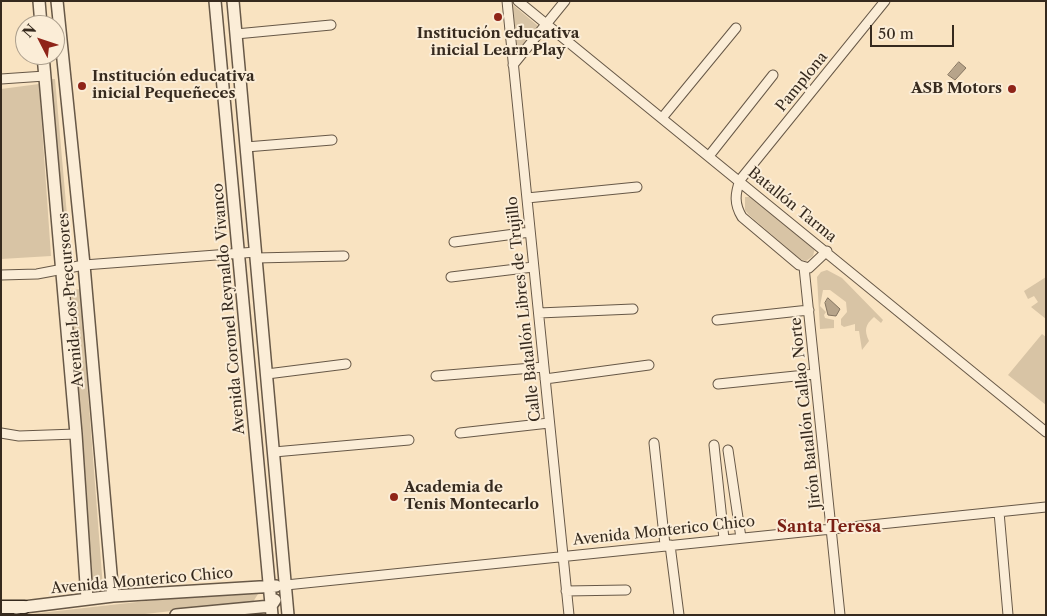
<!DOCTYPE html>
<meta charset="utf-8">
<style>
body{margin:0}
#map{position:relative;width:1047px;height:616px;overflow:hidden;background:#f9e3c1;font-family:"Libre Caslon Text",serif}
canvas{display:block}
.frame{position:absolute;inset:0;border:2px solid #362a1e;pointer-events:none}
.north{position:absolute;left:15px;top:15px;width:50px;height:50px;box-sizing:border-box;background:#fbedd7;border:1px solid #ac9f8d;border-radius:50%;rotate:311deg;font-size:14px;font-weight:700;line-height:20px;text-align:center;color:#362a1e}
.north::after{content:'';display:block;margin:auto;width:18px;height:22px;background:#8f2418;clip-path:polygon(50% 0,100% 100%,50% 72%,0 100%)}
.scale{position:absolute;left:870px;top:25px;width:84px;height:22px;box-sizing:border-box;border:2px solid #362a1e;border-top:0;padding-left:6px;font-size:15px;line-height:18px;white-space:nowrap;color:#362a1e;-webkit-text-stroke:4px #fbedd7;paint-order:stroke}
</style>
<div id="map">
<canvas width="1047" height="616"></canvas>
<div class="frame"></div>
<div class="north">N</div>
<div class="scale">50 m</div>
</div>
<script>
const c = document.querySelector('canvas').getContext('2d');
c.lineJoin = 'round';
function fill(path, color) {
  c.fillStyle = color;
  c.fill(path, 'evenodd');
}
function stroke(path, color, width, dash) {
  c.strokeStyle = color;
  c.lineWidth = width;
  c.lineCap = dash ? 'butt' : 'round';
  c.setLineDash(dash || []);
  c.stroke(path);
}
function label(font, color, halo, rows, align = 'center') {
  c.font = font + ' "Libre Caslon Text",serif';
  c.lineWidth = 4;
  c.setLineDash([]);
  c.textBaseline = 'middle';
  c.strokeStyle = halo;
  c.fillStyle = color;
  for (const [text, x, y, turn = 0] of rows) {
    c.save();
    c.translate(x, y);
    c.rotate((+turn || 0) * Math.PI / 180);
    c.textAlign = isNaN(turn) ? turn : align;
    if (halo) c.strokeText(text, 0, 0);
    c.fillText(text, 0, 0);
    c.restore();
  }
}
fill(new Path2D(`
 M512,4L538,26L518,50Z
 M51,79H55L70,249L64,250Z
 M39,84L51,256L1,259V89Z
 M745,197H752L815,248L813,256L806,261L800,259L749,215L745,210Z
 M827,270L842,278L883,320L881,323L874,317C865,325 864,330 869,341L862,350L859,331H855V324L844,327L841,325V319L847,312L846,302L830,290H823L820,306L826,312L824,315L825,318L834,320V328L820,329L817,277L821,272Z
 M1046,277V319L1031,307L1038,302L1034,296L1028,299L1024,291Z
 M80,289L103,588L93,589L71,290Z
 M1042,334L1046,337V405L1008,375Z
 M253,589L258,594L253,602L136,615H22Z`), '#d8c4a5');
const water = new Path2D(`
 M959,62L966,68L955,80L948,75Z
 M828,298L840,309L836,316L828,315L825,303Z`);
fill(water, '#b7a48a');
stroke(water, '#83735f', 1);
const minor = new Path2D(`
 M507,1L569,615
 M518,1L1046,432
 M236,34L331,25
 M513,65L565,1
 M1,79L45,76
 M662,118L736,28
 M246,147L332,140
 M709,156L773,75
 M527,198L637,187
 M454,242L530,232
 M827,251L809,268L799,265L742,217C734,204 735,194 740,180L885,1
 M256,258L344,256
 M804,267L840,615
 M1,275L37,274L84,265L256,252
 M451,277L533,267
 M539,313L633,309
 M717,320L809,310
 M267,374L346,364
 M436,376L544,367
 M545,379L649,365
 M718,384L815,374
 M1,433L19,436L76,434
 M460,433L549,423
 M654,443L665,545
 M714,445L724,539
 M728,450L741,538
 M274,452L409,440
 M999,512L1008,615
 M670,545L679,615
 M286,585L1046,507
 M566,591L626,590`);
const tertiary = new Path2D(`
 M39,1L41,25
 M57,1L84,265L113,596
 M215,1L272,615
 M233,1L288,615
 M43,55L76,434L87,599
 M16,608L113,596L276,586
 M176,615L271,606L275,600`);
const secondary = new Path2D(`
 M1,607H24`);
stroke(minor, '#675847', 11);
stroke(tertiary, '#675847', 14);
stroke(secondary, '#362a1e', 15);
stroke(minor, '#fbedd7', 9);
stroke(tertiary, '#fbedd7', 11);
stroke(secondary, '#fbedd7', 12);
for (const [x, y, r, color] of [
 [498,17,5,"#8f2418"],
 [82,86,5,"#8f2418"],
 [1012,89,5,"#8f2418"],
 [394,497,5,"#8f2418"]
]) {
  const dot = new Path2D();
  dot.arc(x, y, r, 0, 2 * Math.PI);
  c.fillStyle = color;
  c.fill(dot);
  stroke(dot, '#fbedd7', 2);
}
label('bold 15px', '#362a1e', '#fbedd7', [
 ["Institución educativa",498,34,"center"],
 ["inicial Learn Play",498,51,"center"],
 ["Institución educativa",92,77],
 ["inicial Pequeñeces",92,94],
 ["ASB Motors",1002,89,"right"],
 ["Academia de",404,488],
 ["Tenis Montecarlo",404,505]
], 'left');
label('15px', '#362a1e', '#fbedd7', [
 ["Pamplona",802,82,-51],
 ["Batallón Tarma",792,205,39],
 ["Avenida Los Precursores",71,300,-95],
 ["Avenida Coronel Reynaldo Vivanco",229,309,-95],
 ["Calle Batallón Libres de Trujillo",524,309,-96],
 ["Jirón Batallón Callao Norte",806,413,-96],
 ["Avenida Monterico Chico",664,531,-6],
 ["Avenida Monterico Chico",142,581,-5]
]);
label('bold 16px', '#7a1f14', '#fbedd7', [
 ["Santa Teresa",829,527]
]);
</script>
